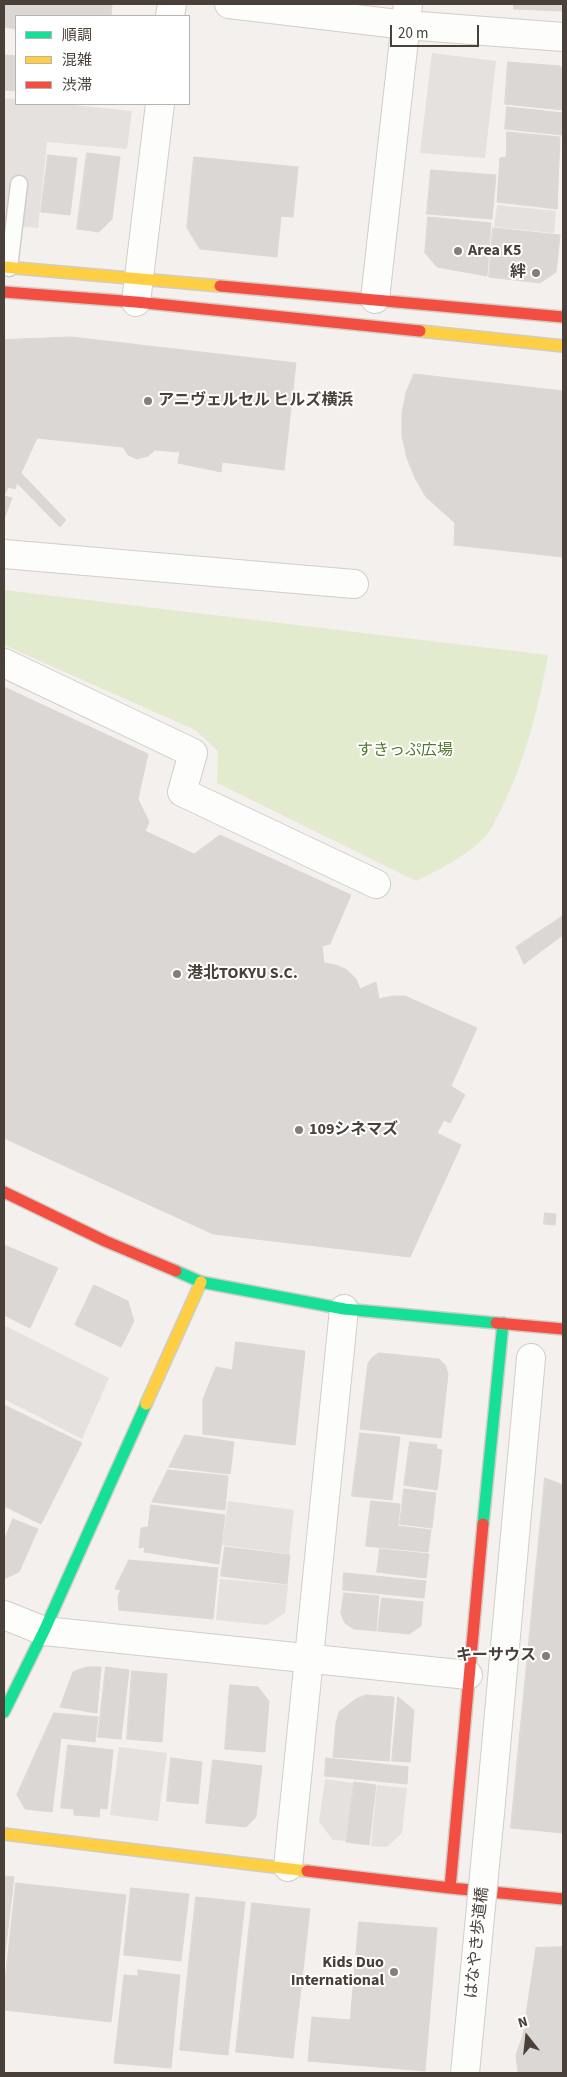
<!DOCTYPE html>
<meta charset="utf-8">
<style>
body{margin:0}
#map{position:relative;width:567px;height:2077px;overflow:hidden;background:#f3f0ed;font-family:"Source Sans 3","Noto Sans JP",sans-serif}
canvas{display:block}
.frame{position:absolute;inset:0;border:5px solid #494139;pointer-events:none}
.legend{position:absolute;left:15px;top:15px;width:175px;height:90px;box-sizing:border-box;background:#fff;border:1px solid #b6b3b0;margin:0;padding:6px 9px;list-style:none;font-size:15px;color:#494139}
.legend li{display:flex;align-items:center;gap:10px;height:25px}
.legend b{width:25px;border:1px solid #b6b3b0}
.north{position:absolute;left:502px;top:2012px;width:50px;height:50px;-webkit-text-stroke:4px #fff;paint-order:stroke;rotate:344deg;font-size:14px;font-weight:700;line-height:20px;text-align:center;color:#494139}
.north::after{content:'';display:block;margin:auto;width:18px;height:22px;background:#494139;clip-path:polygon(50% 0,100% 100%,50% 72%,0 100%)}
.scale{position:absolute;left:390px;top:25px;width:89px;height:22px;box-sizing:border-box;border:2px solid #494139;border-top:0;padding-left:6px;font-size:15px;line-height:18px;white-space:nowrap;color:#494139;-webkit-text-stroke:4px #fff;paint-order:stroke}
</style>
<div id="map">
<canvas width="567" height="2077"></canvas>
<div class="frame"></div>
<ul class="legend">
<li><b style="height:6px;background:#16e098"></b>順調</li>
<li><b style="height:6px;background:#ffcf43"></b>混雑</li>
<li><b style="height:6px;background:#f24e42"></b>渋滞</li>
</ul>
<div class="north">N</div>
<div class="scale">20 m</div>
</div>
<script>
const c = document.querySelector('canvas').getContext('2d');
c.lineJoin = 'round';
function fill(path, color) {
  c.fillStyle = color;
  c.fill(path, 'evenodd');
}
function stroke(path, color, width, dash) {
  c.strokeStyle = color;
  c.lineWidth = width;
  c.lineCap = dash ? 'butt' : 'round';
  c.setLineDash(dash || []);
  c.stroke(path);
}
function label(font, color, halo, rows, align = 'center') {
  c.font = font + ' "Source Sans 3","Noto Sans JP",sans-serif';
  c.lineWidth = 4;
  c.setLineDash([]);
  c.textBaseline = 'middle';
  c.strokeStyle = halo;
  c.fillStyle = color;
  for (const [text, x, y, turn = 0] of rows) {
    c.save();
    c.translate(x, y);
    c.rotate((+turn || 0) * Math.PI / 180);
    c.textAlign = isNaN(turn) ? turn : align;
    if (halo) c.strokeText(text, 0, 0);
    c.fillText(text, 0, 0);
    c.restore();
  }
}
fill(new Path2D(`
 M4,590L548,655C539,705 527,755 505,801C499,813 493,828 484,838C465,857 440,869 416,881L217,783L218,751L195,730L4,645Z`), '#e3ebcf');
fill(new Path2D(`
 M432,53L496,61L485,158L420,153Z
 M4,98L16,99V104H63L132,111L127,149L47,142L38,228L4,225Z
 M497,205L556,211L554,233L494,227Z
 M4,1325L109,1378L82,1439L4,1399Z
 M228,1501L294,1510L289,1554L222,1545Z
 M220,1579L288,1585L285,1613L266,1625L216,1620Z
 M119,1747L167,1753L158,1821L110,1815Z
 M325,1779L353,1783L345,1841L333,1840L319,1822Z
 M377,1785L407,1788L402,1833L387,1847L371,1846Z`), '#e5e1de');
const building = new Path2D(`
 M4,4H112L111,16H16V29L4,27Z
 M514,4H563V11L514,9Z
 M4,55L16,56V91L4,90Z
 M508,62L560,66L563,70V110L505,104Z
 M507,107L563,113V135L505,129Z
 M507,132L560,137L557,209L497,202L500,158L506,157Z
 M87,153L120,157L112,219L99,232L77,229Z
 M48,155L77,158L70,215L41,212Z
 M194,157L298,167L293,217L281,216L277,257L200,249L187,228Z
 M431,170L496,175L492,219L427,214Z
 M428,217L491,223L487,276L437,267L425,253Z
 M493,228L560,235L556,272L540,283L489,277Z
 M71,337L296,363L284,470L222,462L221,472L178,463L180,452L155,450L148,456L137,459L128,455L123,447L37,438L21,473L66,520L60,527L17,483L15,489L8,487L4,496L12,498L4,519V340Z
 M414,374L563,391V557L454,545L455,523L426,497L415,478L407,458L402,436V413L406,393Z
 M4,687L148,754L138,799L149,822L145,831L194,854L220,835L351,895L330,944L322,946L324,963L336,965L347,970L356,979L360,989L376,982L379,999L392,996H405L477,1028L451,1086L465,1095L450,1123L444,1120L437,1133L461,1145L410,1257L213,1234L4,1138Z
 M563,916V935L524,964L516,947Z
 M545,1213L556,1214L555,1225L544,1224Z
 M4,1245L58,1268L30,1328L4,1315Z
 M94,1285L128,1301L134,1321L121,1347L75,1325Z
 M236,1342L305,1351L295,1445L203,1434V1399L216,1367L232,1370Z
 M379,1353L439,1359L445,1365L448,1374L441,1438L360,1429L368,1363L373,1357Z
 M4,1405L82,1443L41,1524L4,1506Z
 M360,1433L400,1437L392,1500L352,1496Z
 M185,1435L234,1442L230,1474L169,1467Z
 M410,1442L437,1445L436,1449L442,1450L437,1490L404,1485Z
 M168,1470L228,1476L225,1510L152,1502Z
 M545,1478L563,1485V1833L511,1828Z
 M404,1489L436,1493L432,1528L400,1524Z
 M371,1501L400,1504L398,1526L431,1530L428,1552L366,1546Z
 M151,1505L225,1515L219,1564L144,1552L145,1547L139,1548L141,1528L148,1527Z
 M13,1519L38,1529L19,1572L4,1579V1541Z
 M225,1547L290,1555L287,1584L221,1576Z
 M380,1549L429,1554L426,1578L377,1572Z
 M129,1560L218,1568L213,1619L119,1610L118,1596L121,1590L115,1589Z
 M344,1573L426,1581L424,1598L343,1590Z
 M344,1593L379,1596L376,1631L354,1629L345,1623L341,1614Z
 M382,1598L423,1602L421,1626L409,1634L378,1631Z
 M87,1667H101L97,1713L60,1707L73,1672Z
 M106,1667L129,1670L121,1739L98,1737Z
 M132,1671L167,1674L162,1742L127,1739Z
 M230,1685L258,1687L269,1701L265,1752L225,1749Z
 M366,1695L394,1697L389,1761L333,1757L336,1723L339,1712L356,1699Z
 M398,1697L414,1710L410,1762L392,1761Z
 M54,1713L98,1717L95,1742L61,1738L52,1812L25,1809L17,1795Z
 M68,1745L113,1750L107,1809L100,1808L99,1817L74,1815V1809L61,1808Z
 M171,1758L202,1762L198,1804L167,1801Z
 M326,1758L408,1767L407,1784L325,1776Z
 M213,1760L262,1766L256,1817L246,1827L206,1823Z
 M354,1782L376,1785L369,1845L346,1842Z
 M4,1876L14,1877L4,1962Z
 M16,1883L126,1895L111,2022L4,2010V1991Z
 M131,1888L189,1894L181,1961L124,1955Z
 M196,1897L245,1902L228,2055L180,2050Z
 M252,1903L310,1909L293,2058L236,2052Z
 M359,1922L437,1928L425,2071L308,2061L312,2017L350,2020Z
 M563,1947V2073H518L516,2055L523,2035L536,1948Z
 M138,1970L180,1975L171,2068L114,2063L124,1975L138,1976Z`);
fill(building, '#dbd7d4');
stroke(building, '#dbd7d3', 1);
const lane = new Path2D(`
 M9,268L19,184`);
const street = new Path2D(`
 M229,4L406,25L563,37
 M170,16L172,4
 M375,299L408,4
 M136,302L160,104
 M4,554L354,584
 M4,663L193,753L182,792L376,884
 M4,1615L44,1631L468,1675
 M490,1813L531,1358
 M288,1867L344,1309`);
const fast = new Path2D(`
 M176,1271L201,1282L344,1309L496,1323
 M483,1524L503,1323
 M4,1712L44,1631L146,1404`);
const slow = new Path2D(`
 M4,267L220,286
 M420,331L563,346
 M146,1404L201,1282
 M4,1834L307,1871`);
const jam = new Path2D(`
 M220,286L563,317
 M4,292L136,302L420,331
 M4,1192L105,1241L176,1271
 M496,1323L563,1329
 M307,1871L450,1888L563,1899
 M450,1888L483,1524`);
stroke(lane, '#d1ceca', 19);
stroke(street, '#d1ceca', 30);
stroke(fast, '#d1ccc4', 14);
stroke(slow, '#d1ccc4', 14);
stroke(jam, '#d1ccc4', 14);
stroke(lane, '#fdfdfc', 16);
stroke(street, '#fdfdfc', 28);
stroke(fast, '#16e098', 11);
stroke(slow, '#ffcf43', 11);
stroke(jam, '#f24e42', 11);
const streetBridge = new Path2D(`
 M465,2073L490,1813`);
stroke(streetBridge, '#d1ceca', 30, []);
stroke(streetBridge, '#fdfdfc', 28);
for (const [x, y, r, color] of [
 [458,251,5,"#847e78"],
 [536,273,5,"#847e78"],
 [148,401,5,"#847e78"],
 [177,974,5,"#847e78"],
 [299,1130,5,"#847e78"],
 [546,1656,5,"#847e78"],
 [394,1972,5,"#847e78"]
]) {
  const dot = new Path2D();
  dot.arc(x, y, r, 0, 2 * Math.PI);
  c.fillStyle = color;
  c.fill(dot);
  stroke(dot, '#fff', 2);
}
label('bold 16px', '#494139', '#fff', [
 ["Area K5",468,251],
 ["絆",526,273,"right"],
 ["アニヴェルセル ヒルズ横浜",158,401],
 ["港北TOKYU S.C.",187,974],
 ["109シネマズ",309,1130],
 ["キーサウス",536,1656,"right"],
 ["Kids Duo",384,1963,"right"],
 ["International",384,1981,"right"]
], 'left');
label('16px', '#52792e', '#fff', [
 ["すきっぷ広場",405,751]
]);
label('16px', '#494139', '#fff', [
 ["はなやき歩道橋",478,1943,-84]
]);
</script>
